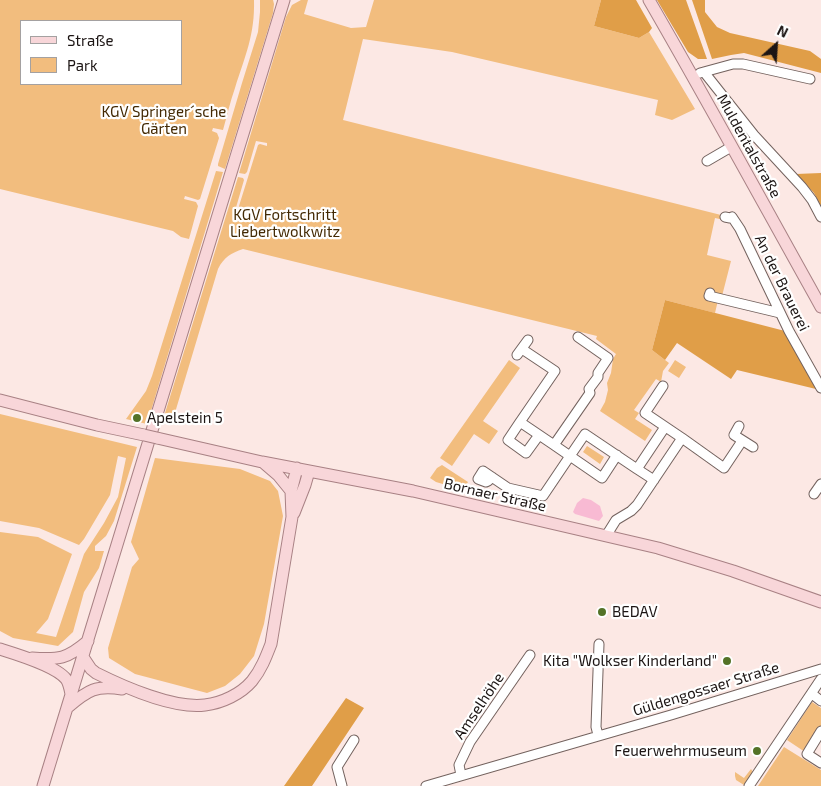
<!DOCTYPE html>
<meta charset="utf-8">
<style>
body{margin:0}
#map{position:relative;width:821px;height:786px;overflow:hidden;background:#fce8e4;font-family:"Exo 2",sans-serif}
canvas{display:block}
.legend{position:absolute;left:20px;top:20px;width:162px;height:65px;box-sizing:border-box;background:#fff;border:1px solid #a4a1a1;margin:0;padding:6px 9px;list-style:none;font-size:15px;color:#1c1514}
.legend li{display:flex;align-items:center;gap:10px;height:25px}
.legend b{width:25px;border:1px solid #a4a1a1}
.north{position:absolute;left:751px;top:20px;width:50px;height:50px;-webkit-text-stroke:4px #fff;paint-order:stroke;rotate:26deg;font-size:14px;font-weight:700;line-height:20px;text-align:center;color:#1c1514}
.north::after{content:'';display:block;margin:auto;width:18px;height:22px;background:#1c1514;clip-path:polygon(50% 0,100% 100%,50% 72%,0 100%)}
</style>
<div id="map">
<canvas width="821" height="786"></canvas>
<ul class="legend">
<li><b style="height:6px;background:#f8d6d9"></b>Straße</li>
<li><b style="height:14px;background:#f2bd7e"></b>Park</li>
</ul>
<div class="north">N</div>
</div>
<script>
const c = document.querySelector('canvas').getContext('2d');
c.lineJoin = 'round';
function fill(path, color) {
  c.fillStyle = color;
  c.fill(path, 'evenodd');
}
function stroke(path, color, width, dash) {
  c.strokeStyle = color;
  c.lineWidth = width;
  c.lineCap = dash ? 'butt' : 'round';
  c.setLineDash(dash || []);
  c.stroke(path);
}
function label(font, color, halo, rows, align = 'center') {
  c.font = font + ' "Exo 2",sans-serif';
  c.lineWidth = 4.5;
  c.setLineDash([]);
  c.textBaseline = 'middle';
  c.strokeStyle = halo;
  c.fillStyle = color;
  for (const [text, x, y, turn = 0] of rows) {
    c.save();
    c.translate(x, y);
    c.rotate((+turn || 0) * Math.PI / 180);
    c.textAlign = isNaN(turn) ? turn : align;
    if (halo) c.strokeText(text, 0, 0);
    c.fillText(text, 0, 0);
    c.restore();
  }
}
fill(new Path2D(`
 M0,0H254C255,35 245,56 235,88C230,102 227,116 223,130L213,128L212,131L217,133L219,138L200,199L198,200L185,196L184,199L196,202L198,206L189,239L181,237L173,231L0,189ZM21,21H181V84H21Z
 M260,0H273L274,4L273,13L225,169L218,166V164L242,83L258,32L260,12Z
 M301,0H308L304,14L351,28L366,27L374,0H601L594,26L639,38L649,32L695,109L672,120L655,115L658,100L452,52L363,39L343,120L725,216L724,220L715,218L707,255L731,261L722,296H719L715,313L665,300L652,350L669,363L663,371L661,382L656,379L634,410L639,413L635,419L652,430L645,441L600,411L605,402L608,390L607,383L611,373L613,359L616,354L596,339L597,336L243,249C231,253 224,257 218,269L174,416L165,413L238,177L243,178L244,180L235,211L249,217L250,214L240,210L239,206L258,145L260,144L267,146V143L256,141L247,172L245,174L239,173L286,17L292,5Z
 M216,171L223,172L147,424L126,419L146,391L152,376Z
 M509,360L520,368L483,421L498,431L489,444L474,434L452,466L440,458Z
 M675,360L686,367L679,378L668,371Z
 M0,414L137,447L114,521L106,536L95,546V551H104L99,568L84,592L73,632L58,646L13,638L0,631V532L38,537L72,554L48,619L36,633L56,637L84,554L104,523L118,497L126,458L118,456L110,495L84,539L79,545L39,528L0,521Z
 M587,446L604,457L600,464L583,452Z
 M155,458L240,469L270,481L278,491L283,516L264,624L254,656L240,674L225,686L207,693L135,674L109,658L108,648L132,567L139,559L131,542Z
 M442,465L468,482L463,490L436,482L430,478L437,468Z
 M812,702L821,708V727L805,752L787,740Z
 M784,747L821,770V786H758Z
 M751,769L753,772L744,785L736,780L735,776V772L744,778Z`), '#f2bd7e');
fill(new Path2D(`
 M601,0H636L652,28L649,32L639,38L594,26Z
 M657,0H686L707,59H698L688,52Z
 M692,0H705V12L717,27L730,33L810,51L821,59V73L744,53L731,55L712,59Z
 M821,173V206L814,193L796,174Z
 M665,300L785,331L816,389L737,370L731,379L677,343L665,360L652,350Z
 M346,698L364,708L312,786H284Z`), '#e09e48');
fill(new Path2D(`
 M583,498L591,500L600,506L603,516L599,521L575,514L573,512L577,503Z`), '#f8bad3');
const minor = new Path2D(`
 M704,72L754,135L802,187L812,200L821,217
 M700,73L733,64H743L810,79
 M707,161L731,147
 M725,217L730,218L732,217L740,229L789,331L821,388
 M710,293L709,296L780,313
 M578,337L608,358L598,373V377L589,389L590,393L554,445L570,456L585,434L637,469
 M522,349L555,371L520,422L554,445
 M517,355L528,340
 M520,422L508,440L526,453L539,435
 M739,426L734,435L753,447
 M682,438L724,468L742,441
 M492,477L488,481L486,482L478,479L483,471L508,488L543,496L570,456L602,478L617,455
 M654,480L637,469L665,427
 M814,494L821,484
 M606,536L616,520L631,511L637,505L682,438L645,413L663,386
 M812,694L821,701
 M821,731L807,754L821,763
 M598,735L596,727L599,644
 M461,775L459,765L470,742L530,655
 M342,786L337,767L354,740
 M426,786L671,715L821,669
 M749,786L821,679`);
const major = new Path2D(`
 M649,0C708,102 764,205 821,307
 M0,400L97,425L144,435
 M157,438L262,462L413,491L658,548L733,571L821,602
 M264,463L278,475L291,491
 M294,513L305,485L309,471
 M0,649C16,654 56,666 66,679C69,683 70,689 71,694
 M83,657L91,669L96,673C124,687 174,709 205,705C222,703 241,694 252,681C261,670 266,657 271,644L292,517L291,491L297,468
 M32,658C59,660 67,659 88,641
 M68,707C88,690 96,685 122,689
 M43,786L284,0`);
stroke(minor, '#73625e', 11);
stroke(major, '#a88184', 13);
stroke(minor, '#fff', 9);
stroke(major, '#f8d6d9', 11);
const majorBridge = new Path2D(`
 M144,435L157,438`);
stroke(majorBridge, '#a88184', 13, []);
stroke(majorBridge, '#f8d6d9', 11);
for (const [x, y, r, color] of [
 [137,418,5,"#547227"],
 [602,612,5,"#547227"],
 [727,661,5,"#547227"],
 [757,751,5,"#547227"]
]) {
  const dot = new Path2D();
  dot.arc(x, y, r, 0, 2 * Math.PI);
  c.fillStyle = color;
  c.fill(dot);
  stroke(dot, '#fff', 2);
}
label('15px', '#432903', '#fff', [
 ["KGV Springer´sche",164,112],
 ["Gärten",164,129],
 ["KGV Fortschritt",285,215],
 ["Liebertwolkwitz",285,232]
]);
label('15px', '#1c1514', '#fff', [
 ["Muldentalstraße",749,146,61],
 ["An der Brauerei",782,283,64],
 ["Bornaer Straße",495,495,13],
 ["Güldengossaer Straße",706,689,-17],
 ["Amselhöhe",479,706,-56]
]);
label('15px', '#1c1514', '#fff', [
 ["Apelstein 5",147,418],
 ["BEDAV",612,612],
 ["Kita \"Wolkser Kinderland\"",717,661,"right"],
 ["Feuerwehrmuseum",747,751,"right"]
], 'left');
</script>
